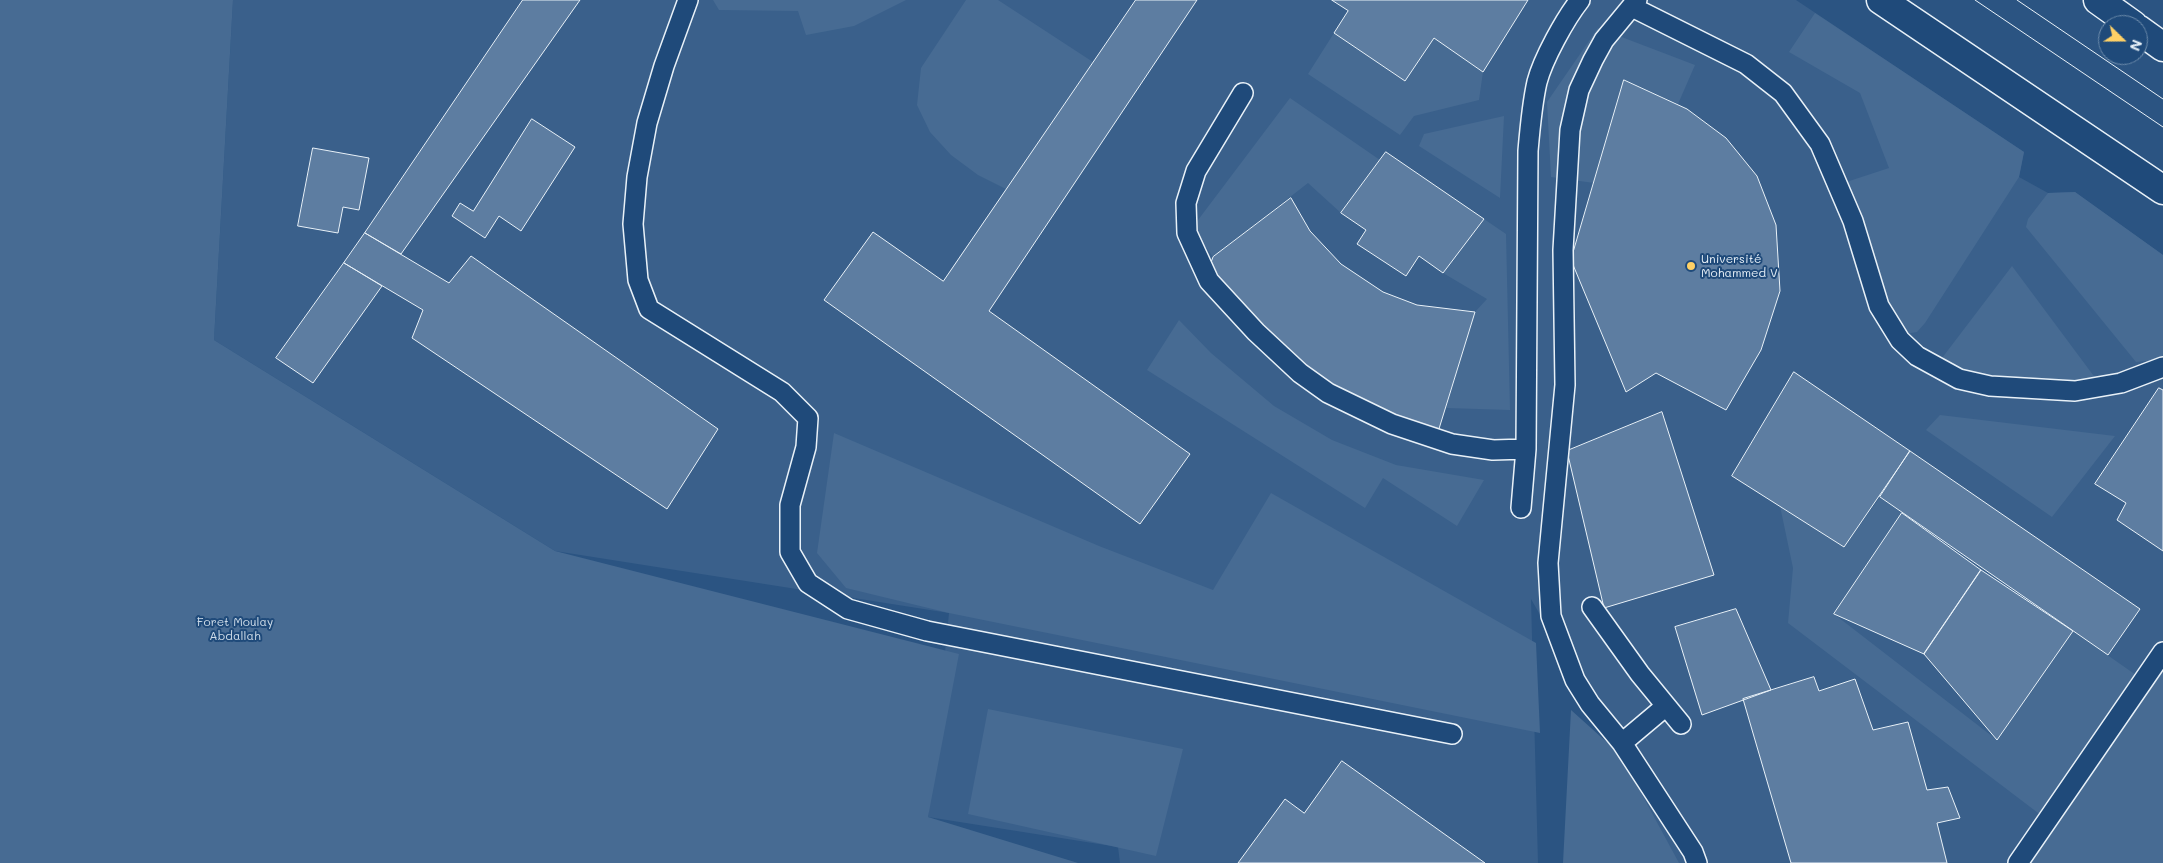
<!DOCTYPE html>
<meta charset="utf-8">
<style>
body{margin:0}
#map{position:relative;width:2163px;height:863px;overflow:hidden;background:#2b5482;font-family:Mali,sans-serif}
canvas{display:block}
.north{position:absolute;left:2098px;top:15px;width:50px;height:50px;box-sizing:border-box;background:#1f4a7a;border:1px solid #6f8dac;border-radius:50%;rotate:112deg;font-size:14px;font-weight:700;line-height:20px;text-align:center;color:#e8f1f8}
.north::after{content:'';display:block;margin:auto;width:18px;height:22px;background:#ffd166;clip-path:polygon(50% 0,100% 100%,50% 72%,0 100%)}
</style>
<div id="map">
<canvas width="2163" height="863"></canvas>
<div class="north">N</div>
</div>
<script>
const c = document.querySelector('canvas').getContext('2d');
c.lineJoin = 'round';
function fill(path, color) {
  c.fillStyle = color;
  c.fill(path, 'evenodd');
}
function stroke(path, color, width, dash) {
  c.strokeStyle = color;
  c.lineWidth = width;
  c.lineCap = dash ? 'butt' : 'round';
  c.setLineDash(dash || []);
  c.stroke(path);
}
function label(font, color, halo, rows, align = 'center') {
  c.font = font + ' Mali,sans-serif';
  c.lineWidth = 4;
  c.setLineDash([]);
  c.textBaseline = 'middle';
  c.strokeStyle = halo;
  c.fillStyle = color;
  for (const [text, x, y, turn = 0] of rows) {
    c.save();
    c.translate(x, y);
    c.rotate((+turn || 0) * Math.PI / 180);
    c.textAlign = isNaN(turn) ? turn : align;
    if (halo) c.strokeText(text, 0, 0);
    c.fillText(text, 0, 0);
    c.restore();
  }
}
fill(new Path2D(`
 M233,0H1796L2024,152L2019,177L2048,193L2075,192L2163,255V671L2032,863H1665L1620,754L1531,599L1538,863H1120L1118,847L928,817L949,613L555,551L214,340Z`), '#3a608b');
fill(new Path2D(`
 M0,0H233L214,340L555,551L959,654L928,817L1078,863H0Z
 M713,0H906L854,26L806,35L798,11L719,10Z
 M966,0H998L1093,62L1006,189L978,175L951,155L930,132L917,105L921,68Z
 M1815,13L2024,152L2019,177L1925,323L1917,332L1905,334L1878,310L1828,188L1889,168L1860,93L1789,52Z
 M1598,28L1695,65L1678,104L1625,80L1594,183L1551,177L1547,102Z
 M1334,33L1404,81L1434,38L1483,72L1479,100L1414,116L1400,135L1308,74Z
 M1290,98L1380,160L1341,213L1308,183L1213,257L1192,228Z
 M1504,116L1500,198L1419,146L1424,134Z
 M2075,192L2163,255V359L2136,362L2026,227L2028,219L2048,193Z
 M1484,219L1506,234L1510,410L1446,408L1475,312L1487,299L1443,273Z
 M2012,266L2099,383L1958,373L1939,362Z
 M1179,320L1211,353L1274,406L1332,440L1396,465L1484,480L1457,526L1383,478L1365,508L1147,370Z
 M1940,415L2115,436L2052,517L1926,430Z
 M834,433L1099,546L1213,590L1271,493L1536,643L1540,733L949,613L846,588L817,553Z
 M1880,497L1902,513L1834,614L1997,740L2073,631L2146,682L2163,659V863H2020L2046,819L1788,623L1793,568L1780,506L1844,547Z
 M988,709L1183,749L1156,856L968,814Z
 M1571,710L1620,754L1679,863H1563Z`), '#476b93');
const building = new Path2D(`
 M523,0H580L401,254L365,233Z
 M1136,0H1197L989,311L1190,454L1140,524L824,300L873,232L943,281Z
 M1332,0H1528L1483,72L1434,38L1405,81L1334,33L1348,11Z
 M1624,80L1687,109L1726,138L1757,176L1776,225L1780,291L1761,350L1726,410L1656,373L1626,392L1571,260Z
 M532,119L575,147L521,231L499,216L485,238L452,216L460,203L473,211Z
 M313,148L369,158L359,210L343,207L338,233L298,226Z
 M1386,152L1484,219L1443,273L1419,256L1406,276L1357,244L1366,230L1341,213Z
 M1291,198L1310,231L1341,264L1383,292L1417,305L1475,312L1438,432L1372,408L1314,375L1228,294L1210,265L1213,257Z
 M365,233L449,283L471,256L718,429L667,509L412,338L423,310L344,263Z
 M344,263L382,286L313,383L276,358Z
 M1794,372L1910,451L1844,547L1732,476Z
 M2159,388L2163,390V551L2117,520L2126,503L2095,484Z
 M1662,412L1714,575L1604,608L1567,451Z
 M1910,451L2140,609L2108,655L1880,497Z
 M1902,513L1981,570L1924,654L1834,614Z
 M1981,570L2073,631L1997,740L1924,654Z
 M1736,609L1771,690L1702,715L1675,627Z
 M1814,677L1819,691L1855,679L1873,730L1908,722L1927,790L1948,787L1960,818L1937,823L1947,863H1791L1743,699Z
 M1342,761L1485,863H1238L1285,799L1304,813Z`);
fill(building, '#5d7da1');
stroke(building, '#e8f1f8', 1);
const service = new Path2D(`
 M688,0L664,66L647,123L637,177L633,224L638,280L649,309L782,392L808,418L806,447L790,505V552L808,583L848,609L927,631L1452,734
 M1637,0L1604,40L1593,60L1579,90L1570,130L1563,250L1565,385L1548,563L1551,616L1575,680L1590,704L1622,743L1693,852L1697,863
 M1632,7L1746,64L1783,93L1820,144L1853,221L1879,306L1900,340L1917,356L1959,379L1990,386L2075,391L2121,383L2163,367
 M1243,93L1196,171L1186,203L1187,233L1209,281L1256,332L1300,373L1328,393L1392,424L1452,444L1493,450L1526,449
 M1521,508L1526,449L1528,151C1530,128 1532,104 1537,82C1543,59 1565,19 1580,0
 M1592,607L1640,674L1681,724
 M1622,743L1666,706
 M2018,863L2163,652`);
const primary = new Path2D(`
 M1881,0L2163,190
 M2098,0L2133,25
 M2138,29L2163,47`);
stroke(service, '#e8f1f8', 22);
stroke(primary, '#e8f1f8', 31);
stroke(service, '#1f4a7a', 19);
stroke(primary, '#1f4a7a', 28);
stroke(new Path2D(`
 M1975,0L2163,127
 M2017,0L2163,99`), '#e8f1f8', 1);
for (const [x, y, r, color] of [
 [1691,266,5,"#ffd166"]
]) {
  const dot = new Path2D();
  dot.arc(x, y, r, 0, 2 * Math.PI);
  c.fillStyle = color;
  c.fill(dot);
  stroke(dot, '#1f4a7a', 2);
}
label('12px', '#e8f1f8', '#1f4a7a', [
 ["Université",1701,259],
 ["Mohammed V",1701,273]
], 'left');
label('12px', '#d0dde9', '#1f4a7a', [
 ["Foret Moulay",235,622],
 ["Abdallah",235,636]
]);
</script>
